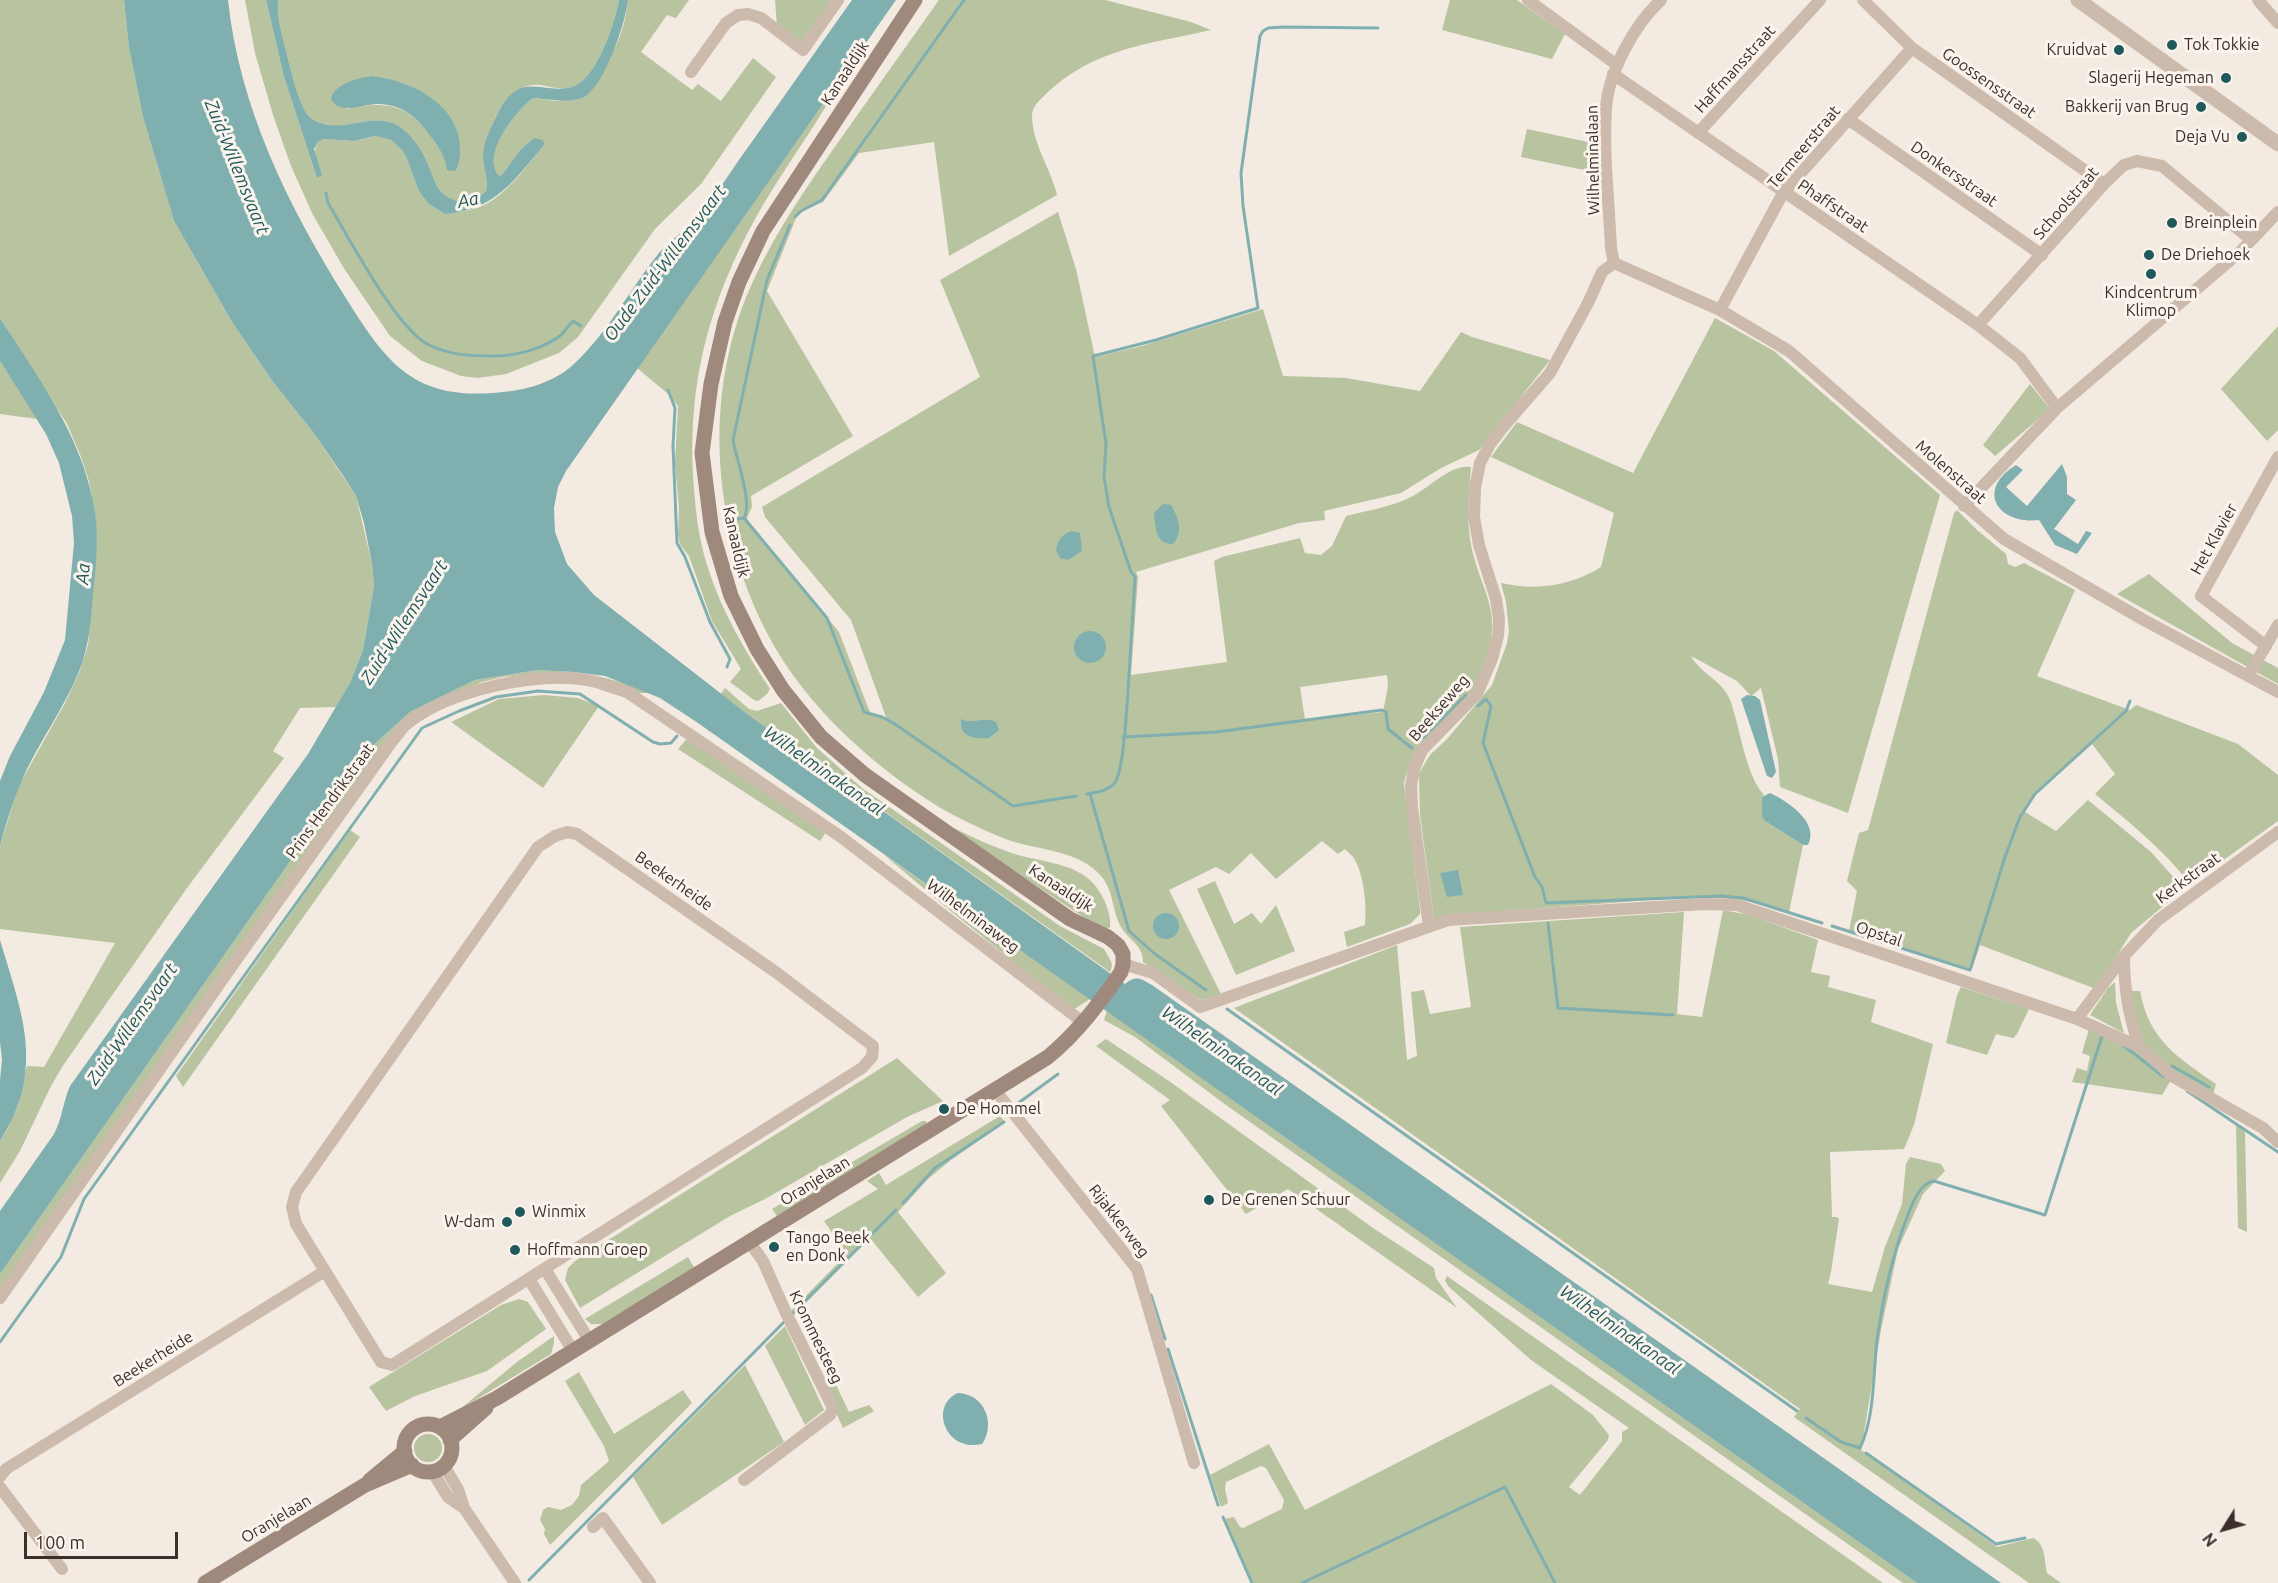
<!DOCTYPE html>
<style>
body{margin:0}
#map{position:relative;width:2278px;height:1583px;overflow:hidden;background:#f3eae1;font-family:Ubuntu,sans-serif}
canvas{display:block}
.north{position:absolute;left:2194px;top:1499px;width:60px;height:60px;-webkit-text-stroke:4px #faf4ed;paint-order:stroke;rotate:233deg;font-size:16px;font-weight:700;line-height:24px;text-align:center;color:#3a2f2b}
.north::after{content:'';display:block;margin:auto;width:21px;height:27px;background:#3a2f2b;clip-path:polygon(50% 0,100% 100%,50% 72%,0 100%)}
.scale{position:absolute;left:24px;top:1532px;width:154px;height:27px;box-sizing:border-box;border:3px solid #3a2f2b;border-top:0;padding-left:8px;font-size:18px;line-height:21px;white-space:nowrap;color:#3a2f2b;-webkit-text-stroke:4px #faf4ed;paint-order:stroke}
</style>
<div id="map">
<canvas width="2278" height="1583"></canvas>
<div class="north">N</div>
<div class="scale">100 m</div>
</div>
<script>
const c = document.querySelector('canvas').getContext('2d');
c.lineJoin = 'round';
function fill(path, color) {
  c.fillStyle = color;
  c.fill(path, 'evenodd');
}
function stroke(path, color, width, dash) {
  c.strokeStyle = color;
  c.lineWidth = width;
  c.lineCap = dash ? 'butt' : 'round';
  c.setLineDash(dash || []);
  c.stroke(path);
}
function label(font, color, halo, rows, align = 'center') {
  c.font = font + ' Ubuntu,sans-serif';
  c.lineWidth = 6;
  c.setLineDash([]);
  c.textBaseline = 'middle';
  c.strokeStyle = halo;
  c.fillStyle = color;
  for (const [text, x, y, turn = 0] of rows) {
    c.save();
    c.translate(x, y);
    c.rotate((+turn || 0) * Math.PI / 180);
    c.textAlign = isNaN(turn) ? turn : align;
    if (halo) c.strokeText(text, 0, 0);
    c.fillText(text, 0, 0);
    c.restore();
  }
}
fill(new Path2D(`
 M0,0H124L129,48L143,117L174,221L232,322L273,382L313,432L356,496L372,564L374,586L363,650L350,683L336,707L300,708L273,751L284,758L187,888L62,1067L50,1088L20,1151L0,1183V1141L8,1128L18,1105L27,1066L44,1067L115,943L0,929V846L18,787L65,703L79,673L88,645L97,543L95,513L89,481L80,454L67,424L0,318Z
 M245,0H266L284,77L317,178C316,165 310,147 322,139L354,141L375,136L391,140L402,150L407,159L418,189L423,197L429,204L445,214C458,212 470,211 482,206C507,195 527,165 545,144L534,138L520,150L502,175L499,177C481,154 515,112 533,98L557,101L577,99C604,68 624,44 628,0H689L676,18L667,15L641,52L692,90L698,84L721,101L753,58L776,77L701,184L655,229L578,337L559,353L506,374L478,378L461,376L422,361L390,336L345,270L313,215L291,166L273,115L255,53Z
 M278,0H619C615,23 596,80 572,87C561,90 551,87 540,85C523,83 507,97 499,111C487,131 484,146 485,168C486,176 488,184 486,191L479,197L460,202C435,195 436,183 427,162C422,150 414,138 403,129C375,106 340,139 311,118C300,109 293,77 289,63C285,43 276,20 278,0ZM371,76C417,81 466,111 459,163L446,164C443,153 437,145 430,135C407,103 383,101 346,109Z
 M775,0H833L801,42L777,27Z
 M939,0H1105L1191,22L1211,30C1149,44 1094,48 1046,94C1040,100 1032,106 1032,116C1032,143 1051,169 1057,195L949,256L934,142L859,153L823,202L798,213L767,291L853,436L751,496L752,507L747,518L749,522L839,632L871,715L886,717L851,620L765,517L762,507L980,377L940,280L1058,212L1076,269L1095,357L1142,346L1263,309L1283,376L1346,378L1420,391L1461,332L1472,337L1550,360L1479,450L1441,468L1401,493L1324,511L1325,520L1299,523L1136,572L1138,577L1131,675L1227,662L1214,561L1222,557L1300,538L1305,553L1321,555L1332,546L1346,516C1366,511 1390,507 1409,498C1429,489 1449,464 1471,467C1469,493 1466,518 1471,545C1480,590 1501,605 1488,655C1485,666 1479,680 1474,689C1470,695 1463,701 1458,706C1436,730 1410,751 1404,784L1420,909V914L1410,924L1347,947L1344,932L1365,925C1367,907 1364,876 1355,860C1353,856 1348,852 1345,849L1338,854L1322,841L1276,879L1251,853L1229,874L1216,867L1169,890L1221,994L1201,1000L1143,962C1143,944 1129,941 1121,927C1112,911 1114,891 1101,876C1080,851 1040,850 1011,841C992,834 973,825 955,816C882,776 805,707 767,633C713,528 702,398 750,288C775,231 811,181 846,131C877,87 908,44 939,0ZM1387,675L1388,686L1383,712L1305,720L1300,687Z
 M1450,0H1517L1565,34L1552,59L1442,30Z
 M843,76C837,91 826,105 818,119C797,152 774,185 755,219C710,301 688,381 693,475C695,506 698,538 708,568C722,612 745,651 770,689L767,694L758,701L754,700L730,682L741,669L712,621L689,556L680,544L678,535L679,509L675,463L678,406L667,393L637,368Z
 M1527,129L1602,145L1603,174L1521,157Z
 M1715,318L1774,351L1940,495L1848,813L1780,787L1778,759L1761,688L1751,696L1737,681L1691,656C1699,672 1723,681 1730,700C1740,726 1745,774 1764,795L1762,797L1765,821L1803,845L1789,912C1726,889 1664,900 1598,904C1543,908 1488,911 1434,919L1420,815L1419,773L1430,755L1448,738L1492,685L1507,643L1509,631L1506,602L1501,583C1537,591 1570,586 1601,567L1614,513L1491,457L1517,422L1633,473Z
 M2278,326V430L2267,441L2221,389Z
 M0,361L37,419L0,414Z
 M2030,384L2050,409L1995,456L1983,445Z
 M1957,510L1977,530L2006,554L2008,564L2015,567L2024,563L2075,590L2037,676L2130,710L2136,705L2238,744L2278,775V821L2190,884C2163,849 2129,822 2095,794L2115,774L2092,744L2037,793L2025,812L2056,831L2088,800L2151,852L2184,889L2131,933L2096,989L1980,945L1972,969L1849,931L1857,891L1847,881L1859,833L1868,830L1954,513Z
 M2149,574L2232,643L2278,668V684L2117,594Z
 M538,670C584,672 608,676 650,693H640L533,674L503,677L482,682L424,708L402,725L0,1292V1274L369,749L410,712L475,680Z
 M725,688L749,709L757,711L781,703L817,748L862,788L1060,926L1104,949L1111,961L1112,966L1110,972L746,713L721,694Z
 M544,695L578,698L599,706L543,788L451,722L499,699Z
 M689,736L826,832L820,841L678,749Z
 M940,822C963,832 985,844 1009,852C1044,865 1087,860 1104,900C1108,908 1111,918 1110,927L1108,929L1094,924Z
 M350,830L360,837L183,1087L176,1076Z
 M883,854L1090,999L1073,1010L947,908Z
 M1215,881L1234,924L1252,913L1261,924L1276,905L1295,951L1236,975L1197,889Z
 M1723,910L1749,915L1818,940L1811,972L1830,976L1828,987L1876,1000L1871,1022L1933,1044L1914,1125L1904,1149L1830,1152L1832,1217H1837L1839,1219L1831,1272L1828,1284L1872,1292L1885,1247L1902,1204L1906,1164L1910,1157L1941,1164L1945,1171L1923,1194L1898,1249L1881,1330L1861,1450L1997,1547L2033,1538C2046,1544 2044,1560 2047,1573L2061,1583H2029L1794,1417L1800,1409L1234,1008L1397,945L1407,1060L1417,1056L1411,992L1424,990L1430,1014L1471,1007L1460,927L1684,912L1677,1014L1702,1017Z
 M2115,982L2116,1003L2124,1033L2090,1015L2108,988Z
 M1961,987L2029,1009L2017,1034L2013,1038L1996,1034L1987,1055L1946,1043L1957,995Z
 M2129,991H2140C2149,1040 2177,1057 2216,1084L2212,1098C2191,1082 2147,1058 2137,1033C2132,1020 2132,1004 2129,991Z
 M1107,1011L1917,1583H1903L1226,1105L1135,1037L1104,1020Z
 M2089,1029L2129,1046L2171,1080L2162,1095L2072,1082L2077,1068L2087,1071L2090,1056L2082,1053Z
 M1106,1039L1169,1081L1373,1228L1434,1268L1436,1278L1457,1308L1288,1189L1246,1214L1161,1106L1170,1100L1096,1046Z
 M897,1058L943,1101L907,1117L765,1199L730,1216L580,1308L565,1280L568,1268L575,1261Z
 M1000,1116L1005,1122L951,1160L928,1179L898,1212L946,1273L918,1297L870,1238L792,1317L790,1312L847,1254L824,1221L878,1189L867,1181L879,1173L886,1185Z
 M922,1121H926L927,1125L779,1219L772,1209Z
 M2236,1125L2245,1132L2247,1232L2238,1228Z
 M688,1257L695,1269L602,1324H591L585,1319Z
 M1447,1276L1883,1583H1252L1225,1519L1234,1517L1240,1527L1243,1528L1282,1509L1284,1500L1266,1468L1261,1466L1226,1482L1225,1489L1228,1503L1221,1507L1210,1475L1269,1444L1305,1510L1551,1384L1593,1415L1609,1435L1608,1440L1569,1487L1580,1495L1622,1441V1432L1629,1428L1531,1360L1449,1287L1445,1281Z
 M519,1299L528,1302L546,1329L487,1371L415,1396L386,1411L369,1387L501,1305Z
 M785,1326L824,1410L805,1425L765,1346Z
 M554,1336V1343L551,1354L459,1410L517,1362Z
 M745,1365L784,1442L662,1525L633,1477Z
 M579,1372L614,1434L683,1390L692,1403L550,1545L544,1534L545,1529L540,1520L543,1510L548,1507L561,1510L572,1505L579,1496L581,1485L609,1461L604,1446L565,1381Z
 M831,1383H835L849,1412L869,1405L874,1411L843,1428L824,1387Z
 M414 1448a14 14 0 1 1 28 0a14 14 0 1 1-28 0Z`), '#b8c3a0');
fill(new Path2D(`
 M124,0H228C239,106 288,206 344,295C387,364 414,402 503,392C528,390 557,381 575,363C609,331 630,289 659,253C672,238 689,228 701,213C719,191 734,166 751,143C785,95 818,48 852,0H896L566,471L558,487L554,508L555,532L567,564L594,595L746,713L1125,984C1136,975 1140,978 1152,985L2001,1583H1917L698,723L660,698L605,676L573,672L538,670L475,680L410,712L369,749L0,1274V1211L54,1134C62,1119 63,1102 70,1086L308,754L350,683L363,650L374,586L372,564L364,523L356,496L342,474L313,432L273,382L232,322L174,221L143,117L129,48Z
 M266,0H278C276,20 285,43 289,63C293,77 300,109 311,118C340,139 375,106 403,129C414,138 422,150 427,162C436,182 435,195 460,202L479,197L486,191C489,180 483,167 483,155C484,140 492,124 499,111C521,70 542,95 572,87C596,80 615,23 619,0H628C626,22 604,87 584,97C569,104 548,99 533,98C515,112 481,155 499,176L502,175L520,150L534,138L542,140L545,144C514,180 496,210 445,214L429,204L423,197L418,189L407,159L402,150L391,140L375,136L354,141L323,139L318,142L314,149L322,175L317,178L284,77Z
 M372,76C410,80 460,104 460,149C460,157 460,164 455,171L447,170C445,157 439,147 431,137C422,124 411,112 396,107C390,105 383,104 378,104C362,104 341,116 331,99C334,84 358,78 372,76Z
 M0,318C39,379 84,439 95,512C99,539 96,567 93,594C91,621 89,648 78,674C64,707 43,737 27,769C15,794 7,820 0,846V781L10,756L44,692L65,640L74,543L72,516L59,463L46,434L0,361Z
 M2062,464L2067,477V494L2076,500L2054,529L2078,544L2086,531L2092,533L2077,554L2055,545L2039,520C1998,525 1975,490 2016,465L2023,470L2006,487L2027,506Z
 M1163,504L1171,505C1178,518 1184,531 1173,544C1155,544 1156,528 1154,513Z
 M1071,531L1080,533L1082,551L1068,560L1060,558L1056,550C1058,540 1061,535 1071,531Z
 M1074 647a16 16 0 1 1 32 0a16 16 0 1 1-32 0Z
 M1747,695L1755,696L1760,700L1776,772L1772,778L1767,776L1741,699Z
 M961,719C973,725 984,716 996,722L999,730L989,738C974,739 959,737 961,719Z
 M1770,793C1787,801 1820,822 1808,845H1803L1765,821L1762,816V797Z
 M1458,870L1463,895L1447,897L1440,873Z
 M1153 926a13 13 0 1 1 26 0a13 13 0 1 1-26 0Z
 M0,940C22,1014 46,1069 0,1141V1080L2,1059L0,1042Z
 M958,1393C985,1394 996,1424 982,1444C945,1453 929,1405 958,1393Z`), '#80afb0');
stroke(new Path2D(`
 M326,193L328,203C348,236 397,330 429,345C453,356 470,356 496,356C516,356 545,348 561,335C565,331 569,325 573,321L581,326
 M795,217L801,211L822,200L964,0
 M668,390L675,408L673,446L677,543L685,557L710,622L730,659L727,667
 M744,518L827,618L864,712L882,717L895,724L1013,806L1076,796
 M738,519L744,518C753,502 736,459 733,440L767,280L790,225
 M1128,691L1135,577L1131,572L1109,507L1104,477L1106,444L1093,356L1156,340L1258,308L1243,206L1241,173L1260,36L1263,31L1268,28L1284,27L1378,28
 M1478,706L1486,699L1491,706L1483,743L1535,877L1542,887L1546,903L1721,896L1743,898L1822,923
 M1123,737L1216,732L1382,710L1386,712L1388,729L1412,748
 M1421,740L1466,695
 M1087,794C1097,792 1107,791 1114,784C1124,772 1126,712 1128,694
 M1090,794L1129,931L1155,954L1206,990
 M1548,923L1558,1008L1673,1015
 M1832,926L1970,970L2005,857L2020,817L2035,794L2126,711L2130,701
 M1227,1009L1797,1411
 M2124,1046L2164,1077L2166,1075
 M2169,1069L2172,1066L2209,1087
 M2187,1091L2278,1152
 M1017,1104L1058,1074
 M903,1203L935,1168L1004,1122
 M1151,1295L1165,1339
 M792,1314L896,1210
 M0,1342L61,1257L84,1199L422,728L459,711L496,697L538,691L580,694L653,742L660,744L671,743L677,736
 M1168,1349L1218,1505
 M1806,1418L1841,1442L1860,1448C1875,1416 1873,1375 1877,1340C1883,1298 1891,1259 1906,1220C1911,1206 1919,1183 1934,1181L2045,1215L2102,1036
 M1866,1453L1996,1544L2025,1538
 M1223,1517L1252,1583
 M529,1580L784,1322
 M1302,1583L1505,1487L1555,1583`), '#80afb0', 3);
stroke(new Path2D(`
 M1528,0L1617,65
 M1863,0L1912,48L2104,184
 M2258,0L2278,23
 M691,72L726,23L738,15L748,14L761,18L803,50L838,0
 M1613,74L1978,325L2020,358L2057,408
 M1848,119L2042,255
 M1698,133L1820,0
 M1614,263L1720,310L1789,351L2004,539L2142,619L2278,692
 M1614,263L1611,248C1609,202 1603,155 1606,109C1608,73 1634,25 1661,0
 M1720,310L1783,193L1912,48
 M1978,325L2104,184L2124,165L2137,161L2162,166L2251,240
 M1964,506L2057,408L2240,252L2278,212
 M2266,646L2201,596L2278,457
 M2248,676L2278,625
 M567,832L577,834L777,973L873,1046L872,1057L862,1068L392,1365L381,1362L296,1224L292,1207L296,1192L538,847L555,836Z
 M1429,926L1412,807L1411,786L1414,769L1422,750L1477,694L1492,659L1498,636L1499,619L1496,599L1479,545L1474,517L1475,488L1480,463L1490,444L1503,427L1550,373L1588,303L1602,272L1614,263
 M2124,956C2124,988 2128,1017 2140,1047
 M1123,964L1153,973L1200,1007L1448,920L1704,904L1737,905L2077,1019L2140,1047L2172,1076L2263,1128L2278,1142
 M2077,1019L2124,956L2158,920L2278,832
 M995,1090L1137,1269L1194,1463
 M545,1269L589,1340
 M529,1279L573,1351
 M0,1298L234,963L393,740C398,735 402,727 408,723C450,690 540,670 592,681C604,684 616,689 627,692L841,837L1084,1023
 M444,1466L458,1489L464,1508L515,1583
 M432,1471L448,1497L464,1508
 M0,1477L6,1469L325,1271
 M744,1480L830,1415L833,1408L786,1313L763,1261L750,1243
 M0,1487L62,1569
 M593,1527L603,1518L650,1583`), '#ccbaac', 12);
stroke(new Path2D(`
 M2078,0L2278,144`), '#ccbaac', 15);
stroke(new Path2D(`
 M404 1448a24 24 0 1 1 48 0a24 24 0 1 1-48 0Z
 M440,1427L497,1398L1048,1057C1078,1032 1099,1004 1121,972L1123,964V954L1118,945L1108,937L1070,919L865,775L821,737L783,690L757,649L731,596L712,532L702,453L711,384L725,322L739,282L763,231L915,0
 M450,1440L486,1408
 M370,1480L405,1451
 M205,1583L365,1485L412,1465`), '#9f897d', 15);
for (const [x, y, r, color] of [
 [2172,45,6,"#20595b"],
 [2119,50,6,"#20595b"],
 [2226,78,6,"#20595b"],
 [2201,107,6,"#20595b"],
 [2242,137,6,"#20595b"],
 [2172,223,6,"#20595b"],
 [2149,255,6,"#20595b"],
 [2151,274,6,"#20595b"],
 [944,1109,6,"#20595b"],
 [1209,1200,6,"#20595b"],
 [520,1212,6,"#20595b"],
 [507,1222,6,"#20595b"],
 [774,1247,6,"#20595b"],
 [515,1250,6,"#20595b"]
]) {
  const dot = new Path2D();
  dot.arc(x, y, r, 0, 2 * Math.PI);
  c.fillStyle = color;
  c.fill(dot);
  stroke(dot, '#faf4ed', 2);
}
label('16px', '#3a2f2b', '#faf4ed', [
 ["Tok Tokkie",2184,45],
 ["Kruidvat",2107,50,"right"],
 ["Slagerij Hegeman",2214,78,"right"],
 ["Bakkerij van Brug",2189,107,"right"],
 ["Deja Vu",2230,137,"right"],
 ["Breinplein",2184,223],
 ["De Driehoek",2161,255],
 ["Kindcentrum",2151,293,"center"],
 ["Klimop",2151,311,"center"],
 ["De Hommel",956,1109],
 ["De Grenen Schuur",1221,1200],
 ["Winmix",532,1212],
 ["W-dam",495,1222,"right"],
 ["Tango Beek",786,1238],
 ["en Donk",786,1256],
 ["Hoffmann Groep",527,1250]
], 'left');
label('16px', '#3a2f2b', '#faf4ed', [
 ["Haffmansstraat",1735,69,-48],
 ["Kanaaldijk",845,73,-57],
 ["Goossensstraat",1989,83,35],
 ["Termeerstraat",1804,147,-50],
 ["Wilhelminalaan",1593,160,-91],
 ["Donkersstraat",1954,174,35],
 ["Schoolstraat",2066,203,-49],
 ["Phaffstraat",1833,206,34],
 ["Molenstraat",1951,472,41],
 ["Het Klavier",2214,539,-61],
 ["Kanaaldijk",736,542,77],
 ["Beekseweg",1439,708,-49],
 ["Prins Hendrikstraat",330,801,-54],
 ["Kerkstraat",2188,878,-36],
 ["Beekerheide",674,881,35],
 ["Kanaaldijk",1061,888,33],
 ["Wilhelminaweg",973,916,37],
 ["Opstal",1879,934,19],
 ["Oranjelaan",815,1181,-32],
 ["Rijakkerweg",1119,1221,52],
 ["Krommesteeg",816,1337,64],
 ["Beekerheide",153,1359,-32],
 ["Oranjelaan",276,1519,-31]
]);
label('italic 18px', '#20595b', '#faf4ed', [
 ["Zuid-Willemsvaart",237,167,68],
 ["Aa",468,200,-11],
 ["Oude Zuid-Willemsvaart",665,263,-53],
 ["Aa",83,574,-85],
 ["Zuid-Willemsvaart",404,622,-57],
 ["Wilhelminakanaal",824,771,35],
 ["Zuid-Willemsvaart",132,1024,-55],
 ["Wilhelminakanaal",1222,1051,35],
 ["Wilhelminakanaal",1620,1330,35]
]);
</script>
